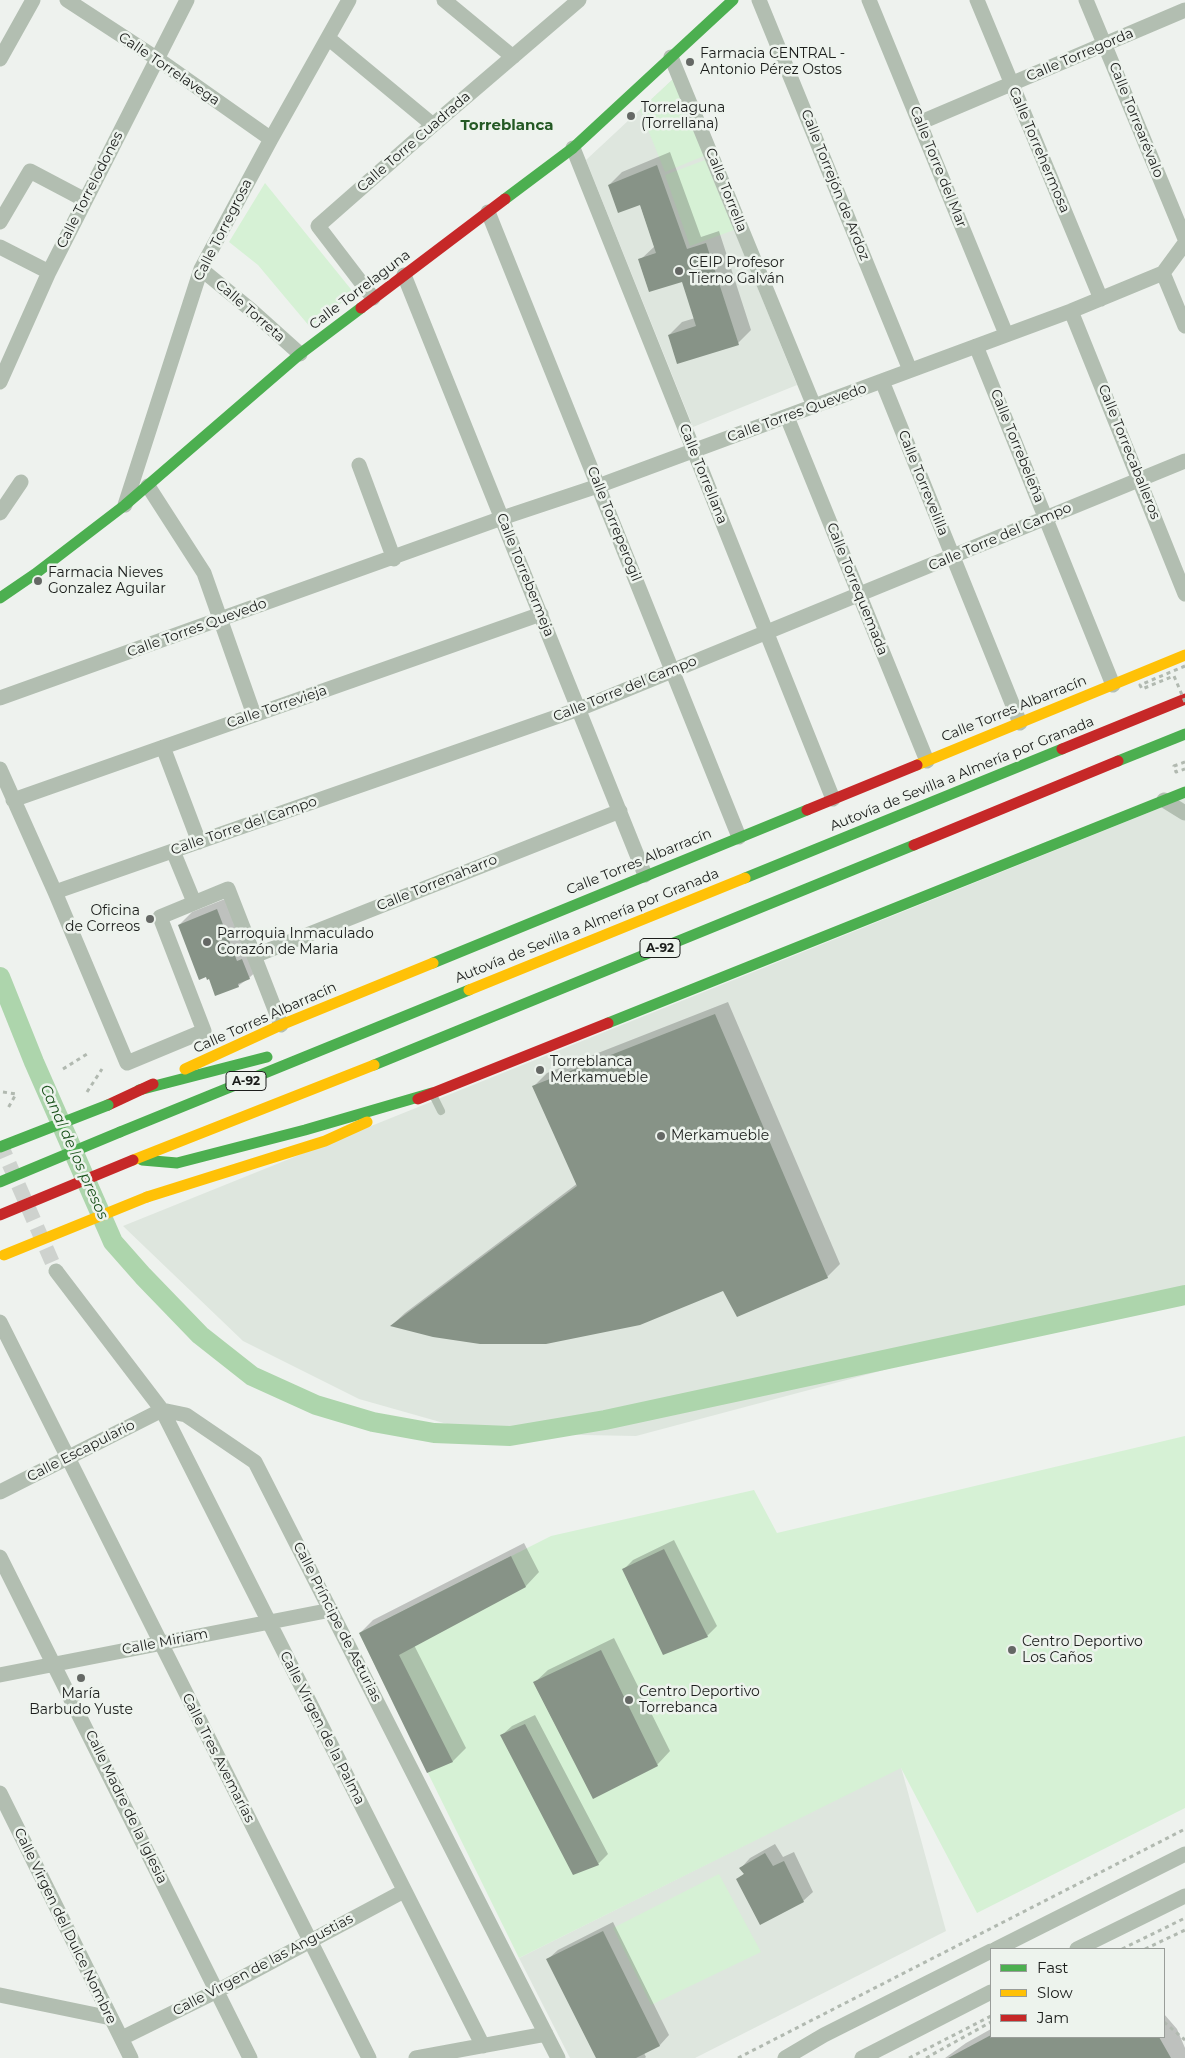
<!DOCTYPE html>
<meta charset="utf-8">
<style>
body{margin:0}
#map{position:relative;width:1185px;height:2058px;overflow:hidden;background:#eef2ee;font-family:Montserrat,sans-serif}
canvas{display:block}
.legend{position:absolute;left:990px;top:1948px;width:175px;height:90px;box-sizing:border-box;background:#edf3ed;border:1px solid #999d99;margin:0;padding:6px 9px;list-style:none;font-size:15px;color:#1b1d1b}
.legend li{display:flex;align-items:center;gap:10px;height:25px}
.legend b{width:25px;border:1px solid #999d99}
</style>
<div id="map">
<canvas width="1185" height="2058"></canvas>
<ul class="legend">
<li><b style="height:6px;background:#4caf50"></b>Fast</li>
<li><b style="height:6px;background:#ffc107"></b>Slow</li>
<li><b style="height:6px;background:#c62828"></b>Jam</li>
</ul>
</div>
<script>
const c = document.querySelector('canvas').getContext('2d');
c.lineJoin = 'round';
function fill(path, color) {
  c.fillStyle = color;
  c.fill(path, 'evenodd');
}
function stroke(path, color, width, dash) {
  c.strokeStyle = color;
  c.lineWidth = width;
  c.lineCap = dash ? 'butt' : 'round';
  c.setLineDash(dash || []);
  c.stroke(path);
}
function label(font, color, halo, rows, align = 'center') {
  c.font = font + ' Montserrat,sans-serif';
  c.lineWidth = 5;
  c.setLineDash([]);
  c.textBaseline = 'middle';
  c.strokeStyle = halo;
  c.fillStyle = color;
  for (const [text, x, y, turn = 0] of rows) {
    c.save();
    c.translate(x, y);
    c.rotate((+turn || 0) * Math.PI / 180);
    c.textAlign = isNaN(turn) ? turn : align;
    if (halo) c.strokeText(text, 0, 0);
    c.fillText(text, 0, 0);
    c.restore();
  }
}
fill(new Path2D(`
 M673,79L797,385L693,427L586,160Z
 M1185,798V1290L636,1436L479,1433L359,1399L243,1341L123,1226Z
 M901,1767L946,1931L695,2058H570L519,1958Z`), '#dee6de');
fill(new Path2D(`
 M673,79L704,156L665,172L640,110Z
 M705,160L734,230L690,246L665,175Z
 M265,183L354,293L310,327L258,265L229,242Z
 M1185,1436V1808L977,1913L901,1768L519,1958L359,1633L551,1536L754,1490L777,1533Z
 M719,1874L761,1952L651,2005L613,1928Z`), '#d6f1d5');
fill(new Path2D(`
 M670,152L701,237L719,231L751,330L738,343L669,335L682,322L695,318L683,281L640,260L655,246L640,204L609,185L622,172Z
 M230,897L263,965L249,978L238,986L210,978L179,925L192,912Z
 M728,1002L840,1264L827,1277L392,1325L405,1313L578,1183L534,1086L547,1073Z
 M674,1540L717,1626L707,1636L623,1570L633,1560Z
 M524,1543L539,1572L526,1586L414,1645L466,1748L453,1761L428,1771L360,1633L373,1620Z
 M614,1638L670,1751L657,1765L593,1797L534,1683L548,1670Z
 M535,1715L608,1854L598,1864L574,1873L502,1735L512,1726Z
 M775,1844L783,1857L794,1852L813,1892L803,1901L738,1879L745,1873L741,1868L750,1858Z
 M613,1922L669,2035L660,2045L644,2053L646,2057L645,2058H598L548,1959L558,1950Z
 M1164,2014L1177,2029L1185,2048V2058H945L966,2043L991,2029V2037H1164Z`), '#0003');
stroke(new Path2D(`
 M0,977L34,1062L113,1242L143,1276L200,1335L252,1376L316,1405L373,1422L434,1433L510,1436L605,1420L1185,1295`), '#add5ac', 20);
fill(new Path2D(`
 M657,165L687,249L706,243L739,345L677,364L668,335L696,326L682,282L649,292L638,259L656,253L640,205L618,213L608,185Z
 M217,909L237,961L242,959L250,979L238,984L239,987L215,996L209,979L207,980L206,977L199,980L178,925Z
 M715,1014L828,1278L737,1317L723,1291L640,1325L546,1344H480L433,1337L390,1326L577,1186L532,1086Z
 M664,1549L708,1637L663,1655L622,1569Z
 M511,1556L526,1587L399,1655L453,1762L427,1773L359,1633Z
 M601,1650L658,1766L593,1799L533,1682Z
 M525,1724L599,1865L573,1875L500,1735Z
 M765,1853L773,1866L784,1861L804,1902L760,1925L736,1879L744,1874L739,1868Z
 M603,1931L660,2046L636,2058H596L546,1959Z
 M991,2035L1159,2037L1171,2058H948Z`), '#879387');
stroke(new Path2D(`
 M0,1143L56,1271`), '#ced2ce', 15, [15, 8]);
stroke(new Path2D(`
 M1185,762L1174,766L1176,772L1185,769
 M63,1069L87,1054
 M3,1092L16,1094L8,1108
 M87,1092L102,1069
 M1122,1949L1185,1918
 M1145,1949L1185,1930
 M1164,2022L1185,2040
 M738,2058L1185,1829
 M909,2058L991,2016
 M926,2058L991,2022`), '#b1b9b0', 3, [4, 4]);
stroke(new Path2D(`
 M434,1097L441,1111`), '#b2beb1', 8);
stroke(new Path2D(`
 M67,0L156,58L271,139
 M444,0L513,57
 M759,0L910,370
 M869,0L1006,334
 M977,0L1101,299
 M1086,0L1185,239
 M328,38L433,125
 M671,57L814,406
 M0,59L33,0
 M919,123L1185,10
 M573,148L833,799
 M488,212L739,837
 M0,222L30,171L85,200
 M0,247L49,272
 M201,269L251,310L300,354
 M1163,273L1185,326
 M404,275L645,875
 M373,298L318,226L433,125L579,0
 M1071,311L1185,594
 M976,346L1113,685
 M882,381L1020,723
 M0,382L49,272L187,0
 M787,417L927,761
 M359,465L394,559
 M148,486L204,573L254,715
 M125,505L201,269L271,139L349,0
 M0,513L21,482
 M0,698L502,518L598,486L1071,311L1163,273L1185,243
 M163,747L199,842
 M0,769L55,892L127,1063L204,1031L160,917L228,889L281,1025
 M13,800L541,614
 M1164,800L1185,813
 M173,851L194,902
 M55,892L579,709L1185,461
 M254,956L620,811
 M56,1271L162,1410L483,2046
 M0,1322L369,2058
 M162,1410L186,1415L255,1462L558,2058
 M0,1492L162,1410
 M0,1557L250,2058
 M0,1675L331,1610
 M0,1793L131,2058
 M996,1949L1185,1854
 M1077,1949L1185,1896
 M0,1995L111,2018
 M122,2038L217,1991L404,1891
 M416,2058L546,2034
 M785,2058L824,2035L991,1951
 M862,2058L991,1992`), '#b2beb1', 15);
stroke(new Path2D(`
 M505,199L573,148L733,0
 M0,598L35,574L125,505L300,354L361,308
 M1118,761L1185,734
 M745,878L1062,749
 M433,963L807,810
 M608,1023L1185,792
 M374,1065L914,845
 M139,1090L267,1057
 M120,1132L469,990
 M142,1160L177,1163L305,1130L432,1093`), '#4caf50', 11);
stroke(new Path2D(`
 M917,765L1185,655
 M469,990L745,878
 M185,1069L281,1025L433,963
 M133,1160L374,1065
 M147,1197L325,1141L367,1122`), '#ffc107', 11);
stroke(new Path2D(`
 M361,308L505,199
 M1062,749L1185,699
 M807,810L917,765
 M914,845L1118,761
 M418,1099L608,1023
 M108,1105L153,1084`), '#c62828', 11);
stroke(new Path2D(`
 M1185,666L1140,685L1142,689L1174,676L1185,702`), '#b1b9b0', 3, [4, 4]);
stroke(new Path2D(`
 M0,1147L108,1105
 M0,1182L120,1132`), '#4caf50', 11);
stroke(new Path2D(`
 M4,1255L147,1197`), '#ffc107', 11);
stroke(new Path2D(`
 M0,1215L133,1160`), '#c62828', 11);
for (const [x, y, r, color] of [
 [690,62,5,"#656865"],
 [631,116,5,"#656865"],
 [679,271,5,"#656865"],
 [38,581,5,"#656865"],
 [150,919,5,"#656865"],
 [207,942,5,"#656865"],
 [540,1070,5,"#656865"],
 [661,1136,5,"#656865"],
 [1012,1650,5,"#656865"],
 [81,1678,5,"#656865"],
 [629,1700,5,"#656865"]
]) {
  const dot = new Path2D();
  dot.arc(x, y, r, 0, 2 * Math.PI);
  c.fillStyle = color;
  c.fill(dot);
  stroke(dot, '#edf3ed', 2);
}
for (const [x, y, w] of [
 [660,948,40],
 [246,1081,40]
]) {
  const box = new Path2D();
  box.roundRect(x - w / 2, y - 9.5, w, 19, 4);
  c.fillStyle = '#edf3ed';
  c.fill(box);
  stroke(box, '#1b1d1b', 1);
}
label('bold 12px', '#1b1d1b', null, [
 ["A-92",660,948],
 ["A-92",246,1081]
]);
label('14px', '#1b1d1b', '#edf3ed', [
 ["Farmacia CENTRAL -",700,54],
 ["Antonio Pérez Ostos",700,70],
 ["Torrelaguna",641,108],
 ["(Torrellana)",641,124],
 ["CEIP Profesor",689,263],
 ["Tierno Galván",689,279],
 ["Farmacia Nieves",48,573],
 ["Gonzalez Aguilar",48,589],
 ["Oficina",140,911,"right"],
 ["de Correos",140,927,"right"],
 ["Parroquia Inmaculado",217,934],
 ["Corazón de Maria",217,950],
 ["Torreblanca",550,1062],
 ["Merkamueble",550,1078],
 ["Merkamueble",671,1136],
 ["Centro Deportivo",1022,1642],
 ["Los Caños",1022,1658],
 ["Centro Deportivo",639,1692],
 ["Torrebanca",639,1708],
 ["María",81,1694,"center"],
 ["Barbudo Yuste",81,1710,"center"]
], 'left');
label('14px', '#1b1d1b', '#edf3ed', [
 ["Calle Torregorda",1080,55,-23],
 ["Calle Torrelavega",169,69,34],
 ["Calle Torrearévalo",1136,120,68],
 ["Calle Torre Cuadrada",414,142,-41],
 ["Calle Torrehermosa",1039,150,67],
 ["Calle Torre del Mar",938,167,68],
 ["Calle Torrejón de Ardoz",835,185,68],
 ["Calle Torrelodones",90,190,-63],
 ["Calle Torrella",726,190,68],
 ["Calle Torregrosa",223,230,-63],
 ["Calle Torrelaguna",360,290,-37],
 ["Calle Torreta",250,311,41],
 ["Calle Torres Quevedo",797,413,-20],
 ["Calle Torrebeleña",1017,446,68],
 ["Calle Torrecaballeros",1129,452,68],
 ["Calle Torrellana",703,474,68],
 ["Calle Torrevelilla",923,483,68],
 ["Calle Torreperogil",614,524,68],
 ["Calle Torre del Campo",1000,537,-23],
 ["Calle Torrebermeja",525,575,68],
 ["Calle Torrequemada",857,589,68],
 ["Calle Torres Quevedo",197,628,-20],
 ["Calle Torre del Campo",625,689,-22],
 ["Calle Torrevieja",277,707,-19],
 ["Calle Torres Albarracín",1014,709,-22],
 ["Autovía de Sevilla a Almería por Granada",962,774,-22],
 ["Calle Torre del Campo",244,826,-19],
 ["Calle Torres Albarracín",639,862,-22],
 ["Calle Torrenaharro",437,883,-22],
 ["Autovía de Sevilla a Almería por Granada",587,926,-22],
 ["Calle Torres Albarracín",265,1018,-24],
 ["Calle Escapulario",81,1451,-27],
 ["Calle Príncipe de Asturias",337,1622,63],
 ["Calle Miriam",165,1642,-11],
 ["Calle Virgen de la Palma",322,1728,63],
 ["Calle Tres Avemarías",218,1758,63],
 ["Calle Madre de la Iglesia",126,1807,64],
 ["Calle Virgen del Dulce Nombre",65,1926,64],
 ["Calle Virgen de las Angustias",263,1965,-28]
]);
label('bold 15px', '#245924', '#edf3ed', [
 ["Torreblanca",507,126]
]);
label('italic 15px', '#19511a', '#edf3ed', [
 ["Canal de los presos",74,1152,66]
]);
</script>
